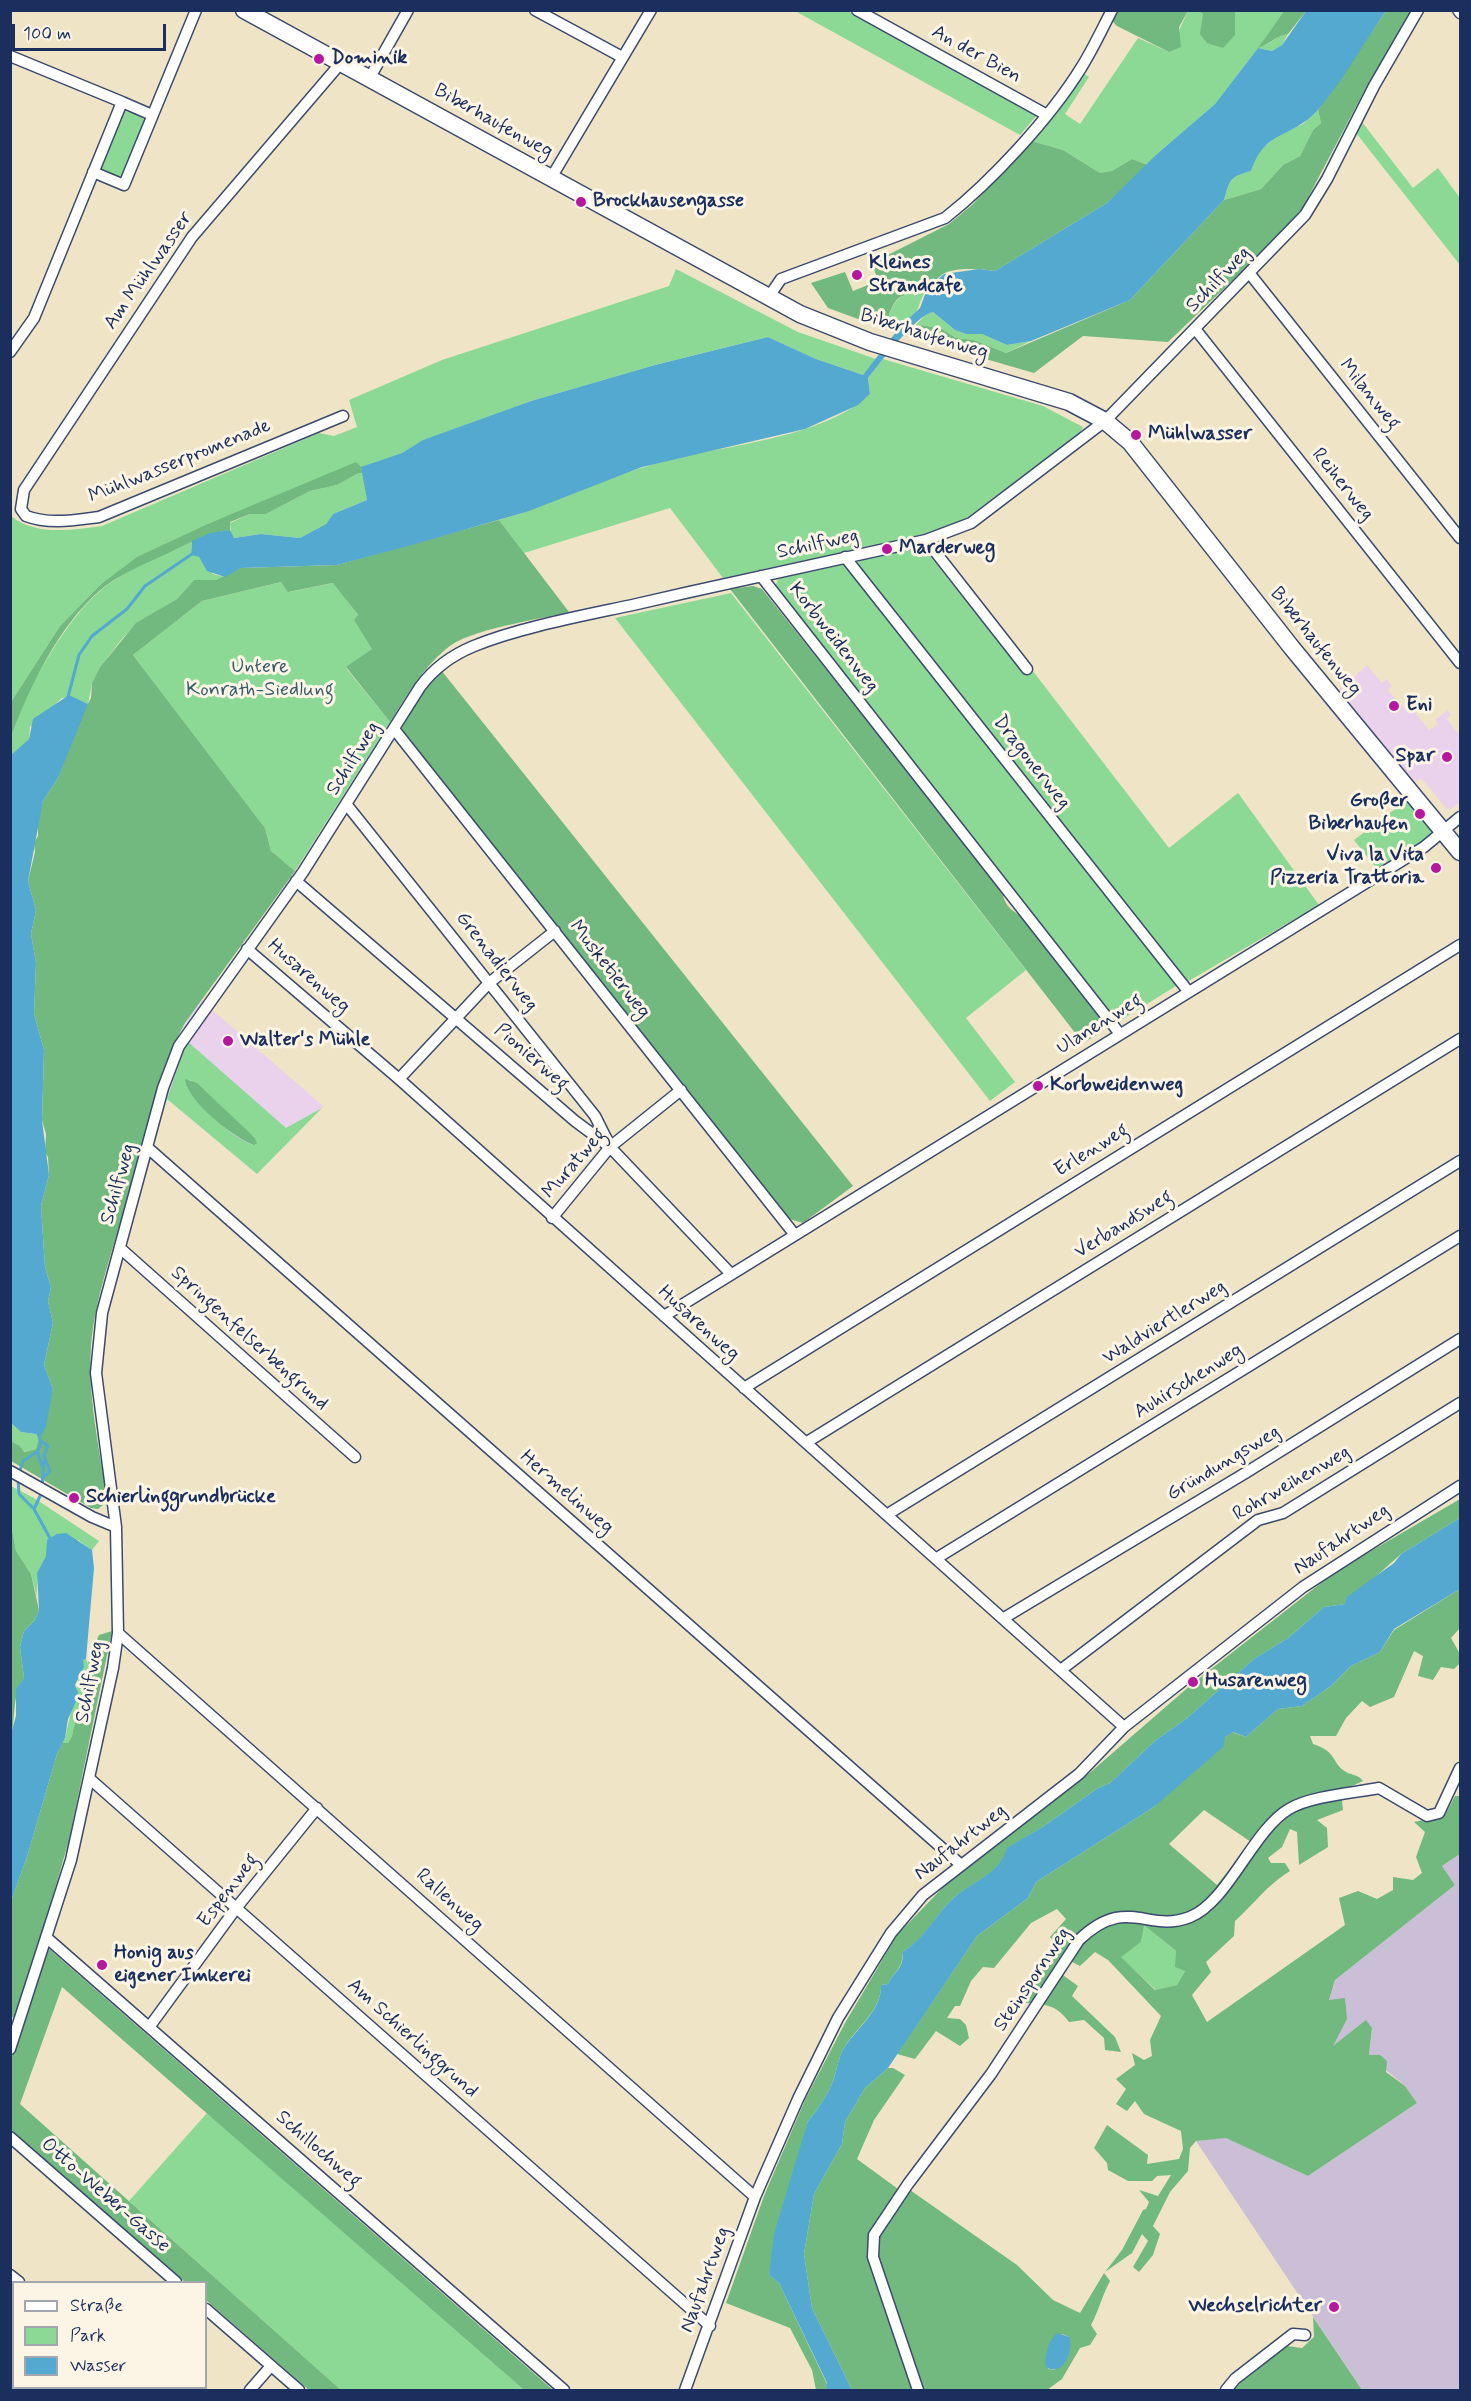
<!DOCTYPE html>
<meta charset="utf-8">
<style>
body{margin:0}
#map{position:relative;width:1471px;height:2401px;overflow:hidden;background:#efe5c6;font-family:Mynerve,sans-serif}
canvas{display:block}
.frame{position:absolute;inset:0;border:12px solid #1b2f5e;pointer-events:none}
.legend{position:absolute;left:12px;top:2281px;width:195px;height:108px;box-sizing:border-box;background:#fcf5e5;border:2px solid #a2a6af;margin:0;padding:8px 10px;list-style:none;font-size:18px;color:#1b2f5e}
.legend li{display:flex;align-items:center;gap:12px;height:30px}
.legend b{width:30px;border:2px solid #a2a6af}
.scale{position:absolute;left:12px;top:24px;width:154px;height:27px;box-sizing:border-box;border:3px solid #1b2f5e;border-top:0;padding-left:8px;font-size:18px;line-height:21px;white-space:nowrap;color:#1b2f5e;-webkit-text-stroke:4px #fcf5e5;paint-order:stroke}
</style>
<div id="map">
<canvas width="1471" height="2401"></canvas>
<div class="frame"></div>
<ul class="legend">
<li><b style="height:8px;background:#fff"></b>Straße</li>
<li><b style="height:16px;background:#8cd996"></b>Park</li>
<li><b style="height:16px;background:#54a9d0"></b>Wasser</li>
</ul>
<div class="scale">100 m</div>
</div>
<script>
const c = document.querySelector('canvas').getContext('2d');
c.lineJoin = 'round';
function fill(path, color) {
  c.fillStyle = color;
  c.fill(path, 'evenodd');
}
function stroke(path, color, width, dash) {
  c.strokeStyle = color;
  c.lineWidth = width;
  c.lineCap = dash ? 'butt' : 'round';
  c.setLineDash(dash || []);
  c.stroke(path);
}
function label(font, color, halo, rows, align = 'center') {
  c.font = font + ' Mynerve,sans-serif';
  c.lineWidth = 6;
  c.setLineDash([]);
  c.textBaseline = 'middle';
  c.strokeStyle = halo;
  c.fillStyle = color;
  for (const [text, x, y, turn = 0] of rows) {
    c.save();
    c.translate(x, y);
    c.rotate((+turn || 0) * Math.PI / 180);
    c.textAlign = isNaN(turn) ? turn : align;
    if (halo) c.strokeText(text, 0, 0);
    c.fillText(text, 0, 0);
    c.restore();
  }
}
fill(new Path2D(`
 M1367,665L1382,683L1387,679L1392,686L1388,690L1407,712L1411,707L1429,730L1438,724L1435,720L1448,710L1451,715L1447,719L1460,736V802L1451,809H1447L1421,778L1400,794L1324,703Z
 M201,1000L323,1106L257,1174L157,1091L176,1038Z`), '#ead1ec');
fill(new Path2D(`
 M1460,1854V2390H1362L1196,2141L1226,2137L1308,2176L1417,2103L1405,2086L1369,2056L1372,2028L1332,2048L1329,2000L1335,1980L1455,1885L1442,1866Z`), '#cabfd6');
fill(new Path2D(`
 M795,11H848L1038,114L1020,135Z
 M1188,11H1198L1235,35V11H1284L1259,47C1272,44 1272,38 1288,34L1282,45L1272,51L1258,48L1215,104L1157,154L1148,165L1132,159L1111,172L1100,173L1063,150L1032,141L1062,106L1083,73L1089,77L1065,114L1080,124L1138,38L1169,52Z
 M1318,110L1321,123L1313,130L1300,156L1283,165L1261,189L1224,200C1230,180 1229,177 1251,171L1257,152L1282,133L1303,124Z
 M125,111L142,116L145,123L124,174L116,178L101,168L121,113Z
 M1362,122L1413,188L1438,168L1460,198V265L1356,133Z
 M676,269L798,332L876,359L863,375L816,359L768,337L655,365L531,401L424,440L402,453L210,523L100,585L60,626L11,702V516C35,536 72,530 102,526L319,433L334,436L357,427L349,400L442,360L669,286Z
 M927,289C915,307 922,314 899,328L888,319C895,295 904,293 927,289Z
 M933,312L955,330L966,334H982L1007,345L1031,341L1006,353L974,340L956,338L942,329L922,325L911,330L927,313Z
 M883,359L1043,406L1083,427L1081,432L961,522L917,536L723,578L670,508L524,553L499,520C548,506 593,483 641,468C708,445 818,443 870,394L868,378Z
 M358,472L363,473L367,500L333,514L326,524L300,538L261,534L234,538L231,536L230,523L250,514H266L310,491L337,485Z
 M192,541L191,554L199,557L213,574L225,577L216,580H194L177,599L136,624L121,640L100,667L92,683L88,704L72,697L62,698L30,727L29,739L11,756C11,749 9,741 11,734C23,694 68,617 100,591C119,574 168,549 192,541Z
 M922,546L1021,671L1029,666L1169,848L1238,793L1319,905L1187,982L857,565L860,560Z
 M845,564L1176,984V986L1118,1022L775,587L778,579Z
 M281,582L289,592L334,583L359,617L354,620L373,649L346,668L390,722L295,871L271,851L265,828L133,655L202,601Z
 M731,593L1026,970L966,1018L1015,1082L990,1101L615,618Z
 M1407,800L1431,829L1430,837L1377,869L1354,840Z
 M187,1041L286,1128L322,1108L257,1174L167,1099ZM189,1079L254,1137L253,1145C222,1133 205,1107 189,1079Z
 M10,1422L21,1432L36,1434L40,1438L36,1449L23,1452L20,1446L11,1441Z
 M11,1486L34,1498L99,1541L92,1550L78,1540C43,1558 37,1557 37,1598L31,1574L16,1551L11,1524Z
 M83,1659H86L90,1669L85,1678L72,1736L68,1743H62L65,1738Z
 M1143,1924L1176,1951L1185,1971L1177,1985L1156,1990L1120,1957L1141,1942Z
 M207,2113L524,2390H341L129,2201Z`), '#8cd996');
fill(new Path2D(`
 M1117,11H1188L1179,27L1181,47L1169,52L1117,26L1112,21Z
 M1198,11H1235V35L1223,48L1207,43L1200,34L1203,14Z
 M1284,11H1306L1288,34C1272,38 1272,43 1258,48Z
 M1386,11H1412L1369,82L1303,207L1281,234L1168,342L1083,336L1034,373L903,335L922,325L942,329L956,338L974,340L1006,353L1130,300L1224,200L1261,189L1283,165L1300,156L1313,130L1321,123L1318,110Z
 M1032,141L1063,150L1100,173L1112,171L1132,159L1148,165L1107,203L995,271C981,269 956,267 943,274C937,278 932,286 925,289C902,297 897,291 888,318L899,328L896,333L828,308L811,283L845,272L853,291L878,281L872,263L949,224L972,205Z
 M356,462L361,467L363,473H358L337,485L310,491L266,514H250L230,522V530C204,534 185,545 162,556C140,566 116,576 98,592C58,628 30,686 11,736V702L60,626L100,585L137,557L210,523Z
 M499,520L569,612C538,620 468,629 446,649C422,669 407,695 390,722L346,667L372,649L354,620L358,615L333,583L288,592L281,582L202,601L133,655L265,828L271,851L295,871L185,1023C156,1074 146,1136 130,1191C116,1241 95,1295 91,1346C88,1396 98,1442 106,1491L103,1505L98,1509L91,1508L11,1461V1441L20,1446L24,1452L36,1449L53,1389L44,1365L53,1323L48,1301L51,1287L45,1267L41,1206L49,1175L48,1157L45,1152L46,1134L42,1120L44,1050L34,1014L36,963L31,934L36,910L28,881L35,852L34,843L38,836V820L43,801L58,778L79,720L91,698L92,683L100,667L136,623L177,599L194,580H216L241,568L337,565Z
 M753,586L762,589L1002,890C1004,905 1010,909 1022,917L1099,1013L1103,1023L1102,1032L1083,1043L730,589Z
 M441,670L853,1186L803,1223L786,1218L405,735L402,729L403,722L426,685Z
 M185,1079L197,1083L254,1137L257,1143L254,1145C234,1138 187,1101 185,1079Z
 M1460,1499V1518L1401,1554L1345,1604L1324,1607L1288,1638L1254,1659L1186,1719L1156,1740L1110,1783L1098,1788L1044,1826L1008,1848C1000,1873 977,1880 957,1895C936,1912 927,1939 902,1952C904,1968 894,1971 888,1984L881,1985C882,2010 856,2028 844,2048C839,2056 837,2069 834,2078C830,2091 817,2111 808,2121L769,2275L779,2283L827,2384V2390H816L812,2370L790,2328L726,2303L764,2196L805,2100L845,2023L897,1935L947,1883L1093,1770L1192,1684L1335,1572Z
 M11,1524L16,1551L31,1574L39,1610L35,1620L24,1631L20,1647L24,1678C12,1694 16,1716 11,1737Z
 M1460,1589V1628L1451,1638L1460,1654V1663L1454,1669L1441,1667L1433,1680L1418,1676L1423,1656L1414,1651L1394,1697L1370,1707L1362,1701L1346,1718L1336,1736H1310L1313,1744C1338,1752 1331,1763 1346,1772C1353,1776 1358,1774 1363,1781L1341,1791L1343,1810L1317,1820L1327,1828L1328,1847L1299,1865L1297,1832L1290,1829L1282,1847L1268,1858L1271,1863H1285L1290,1871C1268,1884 1254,1904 1235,1921L1234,1936L1206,1962L1211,1972L1192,1995L1207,2022L1345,1925L1339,1898L1358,1891L1377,1899L1393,1890V1877L1413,1880L1422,1873L1416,1857L1425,1832L1414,1822L1445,1815L1455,1796H1460V1854L1442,1866L1455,1885L1335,1980L1329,2000L1345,1998L1347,2019L1333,2046L1366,2020L1372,2028L1369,2055H1380L1387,2061L1386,2072L1405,2086L1417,2103L1308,2176L1226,2138L1196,2141L1190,2148L1188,2171L1170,2192L1153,2226L1160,2234L1153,2255L1139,2272L1133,2267L1148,2241L1142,2234L1132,2253L1105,2272L1122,2250L1143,2210L1146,2209L1149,2202L1139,2190L1158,2196L1171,2175L1157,2176L1152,2181H1128L1108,2170L1107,2163L1094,2148L1107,2125L1148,2155L1147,2164L1179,2159L1183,2149L1181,2131L1144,2114L1135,2101L1127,2111L1116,2104L1126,2089L1116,2079L1135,2065L1132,2053L1144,2060L1152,2056L1150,2040L1161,2016L1108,1960L1095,1952L1080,1966L1068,1960L1060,1973L1078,1986L1072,1996L1115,2037L1121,2052L1105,2050L1104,2038L1084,2020L1069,2022C1056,2004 1044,2004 1023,2003L1019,1997L1027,1993L1056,1944L1050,1937L1066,1919L1057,1909L1031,1923L994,1968L983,1967L971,1981L960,2006H955L947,2018L960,2019L966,2025L969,2038L960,2046L936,2031L915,2059L897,2054L977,1936L1028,1898L1036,1882L1154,1807L1225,1737L1232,1732L1246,1737L1278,1709L1302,1706L1331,1686L1351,1666L1380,1652L1394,1630ZM1204,1810L1251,1842L1217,1885L1169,1844ZM1144,1925L1176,1951L1175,1967L1185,1971L1177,1985L1155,1990L1121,1957L1141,1942Z
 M112,1631L69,1840L40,1941L553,2390H524L62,1987L20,2104L341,2390H309L206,2300V2282H185L11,2130V2049L22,2013L11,2018V1901L27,1857L57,1754L62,1743H68L72,1736L85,1678L90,1670L88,1661L99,1635Z
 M888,2068H893L905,2075L874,2120L857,2159L898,2189L910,2190L1017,2265L1053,2300L1080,2313L1104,2273L1110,2281C1102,2296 1099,2310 1091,2325L1097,2334L1090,2345L1080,2348L1062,2379L1047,2390H852L812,2308L804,2254L814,2194L842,2144L845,2122L865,2088ZM1062,2334L1069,2337L1055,2370L1048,2369C1044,2354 1053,2346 1062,2334Z
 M1313,2317L1362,2390H1232L1287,2346L1302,2348L1314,2337Z`), '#71b97f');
fill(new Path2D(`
 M1306,11H1386C1365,41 1341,84 1317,111C1291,139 1265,129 1251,171C1229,177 1230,180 1224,200L1130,300L1031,341L1007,345L982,334H966L955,330L933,312C916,315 881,362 868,378L870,394L858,405L805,429L642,467L529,511L412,545L337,565L241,568L225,577L207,571L199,557L191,555L192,541L210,533L230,530L234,538L261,534L300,538L326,524L333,514L367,500L361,467L402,453L423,440L531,401L655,365L768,337L816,359L863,375L899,328L920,308L927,289L944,274L979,269L995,271L1107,203L1157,154L1215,104L1258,48L1272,51L1282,45Z
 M69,695L88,704L58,778L43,801L28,881L36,910L31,934L36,963L34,1014L44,1050L42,1120L49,1175L41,1206L45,1267L51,1287L48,1301L53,1323L44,1365L53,1389L46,1426L40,1438L36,1434L21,1432L10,1422V756L29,739L33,719Z
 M1460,1518V1589L1394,1629L1380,1652L1351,1666L1331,1686L1302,1706L1278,1709L1246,1737L1233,1732L1225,1737L1223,1747L1154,1807L1036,1882L1028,1898L977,1936L888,2068L865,2088L845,2122L842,2144L814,2194L804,2254L812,2308L852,2390H827V2383L779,2283L769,2275L774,2234L808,2121C817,2111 830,2091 834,2078C837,2069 839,2056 844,2048C857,2028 882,2010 881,1985L888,1984C894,1971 905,1968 902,1952C926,1939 936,1912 957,1895C976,1880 1000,1873 1007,1848L1044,1826L1098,1788L1110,1783L1156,1740L1186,1719L1254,1659L1288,1638L1324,1607L1345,1604L1347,1597L1394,1563L1401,1554Z
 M66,1533L92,1550L94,1568L86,1659L83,1660L84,1667L75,1685L79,1695L68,1719L65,1738L57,1754L27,1857L11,1901L10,1737L16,1716V1689L24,1678L20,1647L24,1631L35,1620L39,1610L37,1573L46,1556L47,1540L57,1534Z
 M1058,2333L1069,2337C1074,2350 1063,2378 1046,2367C1044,2358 1049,2337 1058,2333Z`), '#54a9d0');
stroke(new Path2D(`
 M68,697L79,655L92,636L127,609L145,586L192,554
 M41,1441L48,1446L44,1456L50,1471L43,1478
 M38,1453L42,1466
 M19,1473L23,1461C33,1454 45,1450 39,1436
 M18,1479L19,1494L34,1509L51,1540
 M42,1486L44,1461
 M34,1509L42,1492`), '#54a9d0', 3);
const street = new Path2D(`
 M535,10L622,57
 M857,10L1047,115
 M1458,10L1460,13
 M10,56L122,102
 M340,64L192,237L24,490L21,509L26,516C50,525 75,520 99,517L343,416
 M369,79L408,10
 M93,172L124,185L196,10
 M551,178L651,10
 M1250,274L1460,538
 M768,298L781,279L945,218C992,181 1050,118 1081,68C1093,49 1102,29 1112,10
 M1196,330L1460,663
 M10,352L34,318L122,102L152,115
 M926,540L1027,669
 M845,557L1188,991
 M761,576L1120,1034
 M394,729L795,1235
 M347,805L595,1116L609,1144
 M296,881L575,1121L610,1147L730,1273
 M247,949L399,1079L1124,1727
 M399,1079L489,983L555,931
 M148,1148L960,1864
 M552,1218L610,1147L681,1090
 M120,1248L355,1457
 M664,1316L1424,847L1460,817
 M744,1388L1460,945
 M807,1442L1460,1039
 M10,1471L92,1517L116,1527
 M888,1514L1460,1161
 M937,1558L1460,1236
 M1004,1618L1247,1472L1460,1339
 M118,1633L755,2197
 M1062,1669L1258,1520L1283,1513L1460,1403
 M90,1779L710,2326
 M47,1938L564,2390
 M150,2026L237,1907L317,1808
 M10,2049L71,1860L113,1668L118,1633L116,1527L96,1373L102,1313L163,1088L179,1046L303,872L420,687C434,668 452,655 474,646C520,627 587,615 637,604C733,582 829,561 926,540L971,523L1105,421L1305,215L1327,179L1374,86L1418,10
 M10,2137L176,2282
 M10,2275L19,2282
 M206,2309L299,2390
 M138,2388L142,2390
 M250,2390L271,2366
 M685,2390L755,2197L798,2099L838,2018L891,1933L923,1895L1079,1774L1124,1727L1303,1587L1460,1486
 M918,2390L873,2257L874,2235L908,2184L991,2074L1079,1940C1127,1894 1147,1934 1190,1917C1228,1902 1253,1830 1289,1809C1311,1796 1353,1793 1379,1788L1427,1816L1439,1813L1460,1768
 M1226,2390L1235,2379L1293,2334L1305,2335`);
const secondary = new Path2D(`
 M244,10L800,314L870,342L1069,402L1105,421L1130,442L1292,648L1460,852`);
stroke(street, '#3b4a6e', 13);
stroke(secondary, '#3b4a6e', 19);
stroke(street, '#fff', 10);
stroke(secondary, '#fff', 16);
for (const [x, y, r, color] of [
 [319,59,6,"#b5179e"],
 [581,202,6,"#b5179e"],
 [857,275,6,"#b5179e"],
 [1136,435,6,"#b5179e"],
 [887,549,6,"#b5179e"],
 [1394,706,6,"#b5179e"],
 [1447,757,6,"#b5179e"],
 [1420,814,6,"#b5179e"],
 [1436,868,6,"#b5179e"],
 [228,1041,6,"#b5179e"],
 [1038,1086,6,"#b5179e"],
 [74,1498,6,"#b5179e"],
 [1193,1682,6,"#b5179e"],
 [102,1965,6,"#b5179e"],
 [1334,2307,6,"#b5179e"]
]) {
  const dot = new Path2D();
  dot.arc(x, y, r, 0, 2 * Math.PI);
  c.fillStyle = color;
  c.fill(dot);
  stroke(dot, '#fcf5e5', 2);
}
label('20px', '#1b2f5e', '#fcf5e5', [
 ["An der Bien",976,55,29],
 ["Biberhaufenweg",493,122,29],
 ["Am Mühlwasser",149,271,-55],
 ["Schilfweg",1219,280,-46],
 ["Biberhaufenweg",924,335,17],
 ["Milanweg",1369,395,51],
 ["Mühlwasserpromenade",180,462,-22],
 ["Reiherweg",1342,485,51],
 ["Schilfweg",818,545,-12],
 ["Korbweidenweg",833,638,52],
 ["Biberhaufenweg",1315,642,51],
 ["Schilfweg",354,759,-58],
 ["Dragonerweg",1031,763,52],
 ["Grenadierweg",496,962,52],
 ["Musketierweg",609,970,52],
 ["Husarenweg",308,977,41],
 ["Ulanenweg",1100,1025,-32],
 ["Pionierweg",531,1058,41],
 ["Erlenweg",1092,1151,-32],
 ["Muratweg",575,1164,-49],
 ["Schilfweg",119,1184,-74],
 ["Verbandsweg",1124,1225,-32],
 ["Waldviertlerweg",1165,1323,-32],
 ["Husarenweg",698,1324,42],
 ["Springenfelserbengrund",249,1339,42],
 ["Auhirschenweg",1189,1382,-32],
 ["Gründungsweg",1224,1464,-31],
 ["Rohrweihenweg",1292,1484,-30],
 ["Hermelinweg",566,1493,41],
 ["Naufahrtweg",1342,1540,-34],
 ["Schilfweg",91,1682,-79],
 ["Naufahrtweg",961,1843,-38],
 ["Espenweg",229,1891,-53],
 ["Rallenweg",449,1901,42],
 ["Steinspornweg",1033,1980,-56],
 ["Am Schierlinggrund",412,2039,42],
 ["Schillochweg",318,2150,41],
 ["Otto-Weber-Gasse",105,2196,41],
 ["Naufahrtweg",706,2280,-70]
]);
label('bold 20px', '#1b2f5e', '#fcf5e5', [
 ["Dominik",331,59],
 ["Brockhausengasse",593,202],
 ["Kleines",869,264],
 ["Strandcafe",869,287],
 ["Mühlwasser",1148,435],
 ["Marderweg",899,549],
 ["Eni",1406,706],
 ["Spar",1435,757,"right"],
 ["Großer",1408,802,"right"],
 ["Biberhaufen",1408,825,"right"],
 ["Viva la Vita",1424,856,"right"],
 ["Pizzeria Trattoria",1424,879,"right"],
 ["Walter's Mühle",240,1041],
 ["Korbweidenweg",1050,1086],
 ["Schierlinggrundbrücke",86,1498],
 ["Husarenweg",1205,1682],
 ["Honig aus",114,1954],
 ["eigener Imkerei",114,1977],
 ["Wechselrichter",1322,2307,"right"]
], 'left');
label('20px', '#375a6c', '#fcf5e5', [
 ["Untere",260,668],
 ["Konrath-Siedlung",260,691]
]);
</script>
